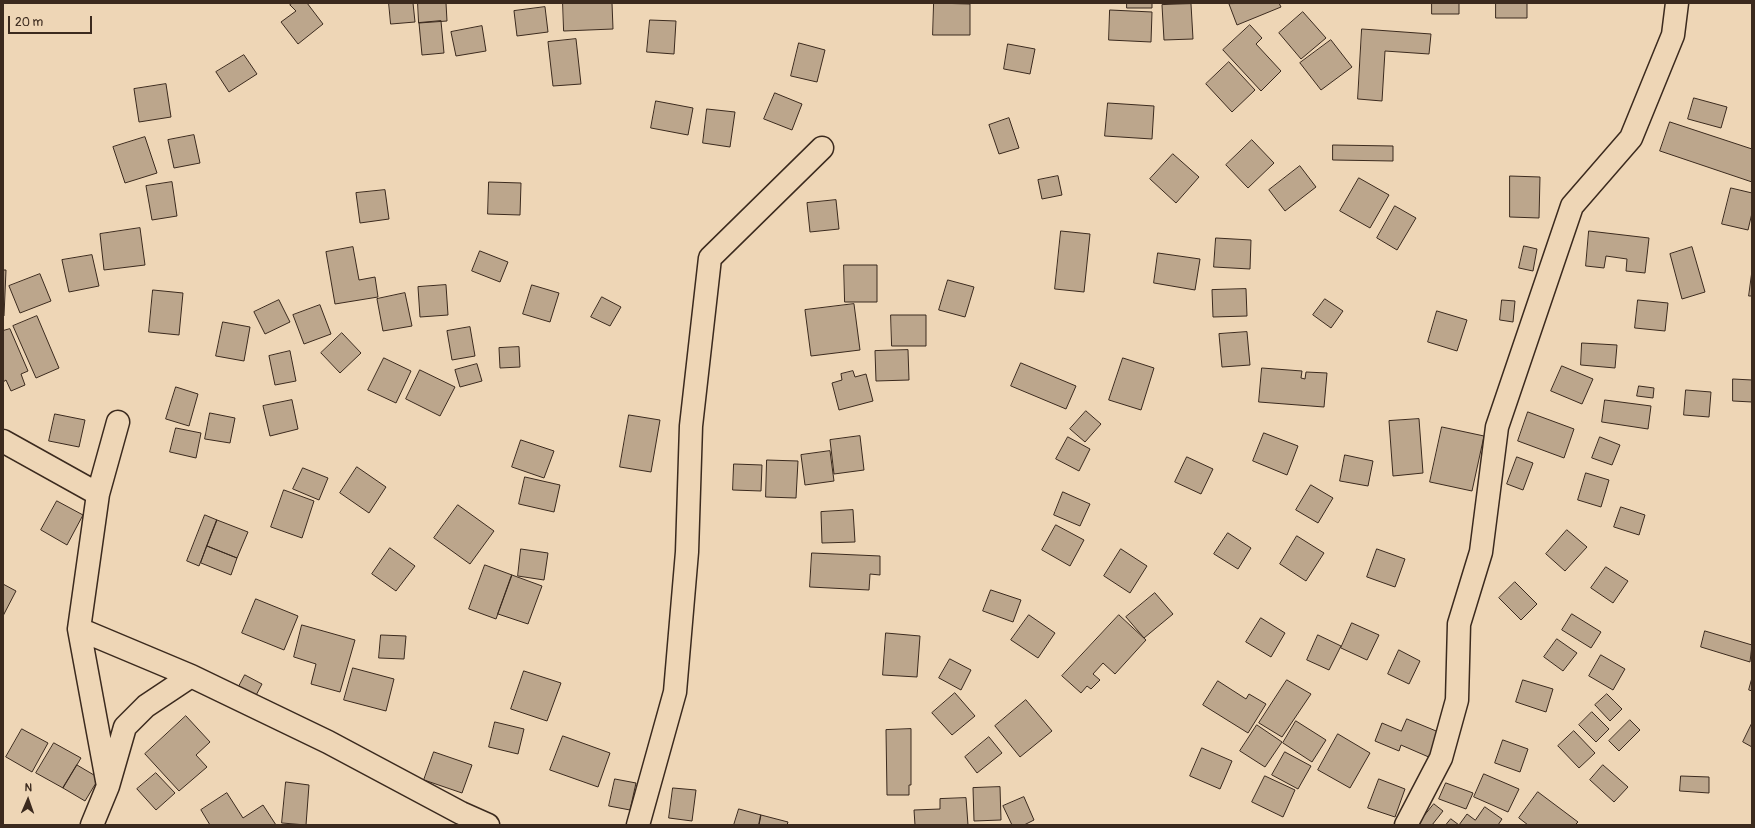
<!DOCTYPE html>
<style>
body{margin:0}
#map{position:relative;width:1755px;height:828px;overflow:hidden;background:#eed6b6;font-family:Pangolin,sans-serif}
canvas{display:block}
.frame{position:absolute;inset:0;border:4px solid #3b2a1e;pointer-events:none}
.north{position:absolute;left:8px;top:780px;width:40px;height:40px;-webkit-text-stroke:3px #eed6b6;paint-order:stroke;rotate:2deg;font-size:11px;font-weight:700;line-height:16px;text-align:center;color:#3b2a1e}
.north::after{content:'';display:block;margin:auto;width:14px;height:18px;background:#3b2a1e;clip-path:polygon(50% 0,100% 100%,50% 72%,0 100%)}
.scale{position:absolute;left:8px;top:16px;width:84px;height:18px;box-sizing:border-box;border:2px solid #3b2a1e;border-top:0;padding-left:5px;font-size:12px;line-height:14px;white-space:nowrap;color:#3b2a1e;-webkit-text-stroke:3px #eed6b6;paint-order:stroke}
</style>
<div id="map">
<canvas width="1755" height="828"></canvas>
<div class="frame"></div>
<div class="north">N</div>
<div class="scale">20 m</div>
</div>
<script>
const c = document.querySelector('canvas').getContext('2d');
c.lineJoin = 'round';
function fill(path, color) {
  c.fillStyle = color;
  c.fill(path, 'evenodd');
}
function stroke(path, color, width, dash) {
  c.strokeStyle = color;
  c.lineWidth = width;
  c.lineCap = dash ? 'butt' : 'round';
  c.setLineDash(dash || []);
  c.stroke(path);
}
const building = new Path2D(`
 M293,3H307L323,24L298,44L281,22L296,11L290,5Z
 M389,3H413L415,22L391,24Z
 M418,3H446L447,21L419,23Z
 M563,3H612L613,29L564,31Z
 M934,3L970,4V35H933Z
 M1127,3H1152V8H1127Z
 M1279,3L1281,7L1237,25L1229,4Z
 M1432,3H1459V14H1432Z
 M1496,3H1527V18H1496Z
 M1191,4L1193,39L1164,40L1162,5Z
 M545,7L548,32L517,36L514,11Z
 M1110,10L1152,12L1151,42L1109,40Z
 M1303,12L1326,38L1301,59L1279,33Z
 M650,20L676,21L674,54L647,52Z
 M441,21L444,53L422,55L419,23Z
 M1250,25L1262,38L1256,44L1281,71L1261,91L1223,50Z
 M482,26L486,51L456,56L451,32Z
 M1362,29L1431,34L1429,54L1385,51L1382,101L1358,99Z
 M576,39L581,84L553,86L548,42Z
 M1331,40L1352,67L1321,90L1300,63Z
 M799,43L825,50L817,82L791,76Z
 M1008,44L1035,49L1030,74L1004,69Z
 M244,55L257,74L229,92L216,72Z
 M1229,62L1255,90L1232,112L1206,84Z
 M166,84L171,117L139,122L134,89Z
 M775,93L802,104L792,130L764,119Z
 M1694,98L1727,107L1721,128L1688,119Z
 M656,101L693,108L688,135L651,128Z
 M1108,103L1154,106L1152,139L1105,136Z
 M707,109L735,112L730,147L703,143Z
 M1009,118L1019,148L999,154L989,125Z
 M1670,122L1752,149V182L1660,151Z
 M194,135L200,163L174,168L168,140Z
 M145,137L157,173L125,183L113,147Z
 M1252,140L1274,163L1248,188L1226,165Z
 M1333,145L1393,146V161L1333,160Z
 M1173,154L1199,177L1176,203L1150,179Z
 M1300,166L1316,187L1285,211L1269,190Z
 M1058,176L1062,195L1042,199L1038,180Z
 M1510,176L1540,177L1539,218L1510,217Z
 M1359,178L1389,195L1370,228L1340,211Z
 M172,182L177,216L152,220L146,186Z
 M489,182L521,183L520,215L488,214Z
 M1731,188L1752,193V213L1748,230L1722,224Z
 M385,190L389,219L360,223L356,193Z
 M836,200L839,229L810,232L807,203Z
 M1395,206L1416,218L1397,250L1377,238Z
 M140,228L145,265L104,270L100,234Z
 M1061,231L1090,234L1084,292L1055,289Z
 M1589,231L1649,238L1645,273L1626,271L1627,259L1606,256L1604,268L1586,266Z
 M1216,238L1251,240L1250,269L1214,267Z
 M1524,246L1537,249L1533,271L1519,268Z
 M353,247L359,280L375,277L378,297L335,304L326,252Z
 M1692,247L1705,292L1682,299L1670,254Z
 M480,251L508,262L500,282L472,271Z
 M1158,253L1200,259L1195,290L1154,283Z
 M92,255L99,286L69,292L62,260Z
 M844,265H877V302H845Z
 M3,270H6L4,316H3Z
 M1752,271V296H1749Z
 M40,274L51,301L20,313L9,286Z
 M948,280L974,287L965,317L939,310Z
 M446,285L448,315L420,317L418,287Z
 M532,285L559,293L550,322L523,314Z
 M1246,289L1247,316L1213,317L1212,290Z
 M153,290L183,293L179,335L149,332Z
 M405,293L412,326L383,331L377,299Z
 M602,297L621,307L610,326L591,317Z
 M1325,299L1343,311L1331,328L1313,315Z
 M279,300L290,322L265,334L254,312Z
 M1502,300L1515,301L1513,322L1500,320Z
 M1638,300L1668,303L1665,331L1635,328Z
 M854,304L860,350L811,356L805,310Z
 M320,305L331,334L304,344L293,315Z
 M1437,311L1467,320L1457,351L1428,342Z
 M891,315H926V346H892Z
 M37,316L59,368L36,378L13,326Z
 M223,322L250,327L244,361L216,356Z
 M470,327L475,356L452,360L447,331Z
 M10,329L28,371L21,374L25,385L11,391L6,380L3,382V331Z
 M1247,332L1250,365L1222,367L1219,334Z
 M342,333L361,353L340,373L321,353Z
 M1582,343L1617,345L1615,368L1581,365Z
 M519,347L520,367L500,368L499,348Z
 M908,350L909,380L876,381L875,351Z
 M290,351L296,381L275,385L269,356Z
 M384,358L411,371L396,403L368,390Z
 M1123,358L1154,368L1141,410L1109,400Z
 M1021,363L1076,386L1066,409L1011,386Z
 M477,364L482,381L460,387L455,370Z
 M1562,366L1593,379L1582,404L1551,391Z
 M1262,368L1302,371L1301,378L1305,379L1306,372L1327,373L1324,407L1259,402Z
 M420,370L455,387L440,416L406,399Z
 M853,371L855,377L866,374L873,401L839,410L832,383L842,380L841,374Z
 M1733,379L1752,380V402L1733,401Z
 M1639,386L1654,388L1653,398L1637,396Z
 M176,387L198,394L189,426L166,419Z
 M1686,390L1711,392L1709,417L1684,415Z
 M292,400L298,429L270,436L263,406Z
 M1605,400L1651,406L1648,429L1602,422Z
 M1086,411L1101,424L1085,442L1070,429Z
 M1528,412L1574,429L1564,458L1518,441Z
 M210,413L235,418L230,443L205,439Z
 M55,414L85,420L79,447L49,441Z
 M629,415L660,420L651,472L620,467Z
 M1419,419L1423,473L1393,476L1389,421Z
 M1442,427L1484,436L1472,491L1430,482Z
 M176,428L201,433L196,458L170,452Z
 M1264,433L1298,446L1287,475L1253,461Z
 M860,436L864,470L834,474L830,440Z
 M1068,437L1090,449L1079,471L1056,459Z
 M1600,437L1620,445L1612,465L1592,458Z
 M521,440L554,451L544,478L512,467Z
 M830,451L834,481L805,485L801,455Z
 M1345,455L1373,461L1368,486L1340,481Z
 M1187,457L1213,469L1201,494L1175,482Z
 M1517,457L1533,463L1523,490L1507,484Z
 M767,460L798,461L796,498L766,497Z
 M734,464L762,465L761,491L733,490Z
 M357,467L386,487L369,513L340,493Z
 M303,468L328,478L319,500L293,489Z
 M1586,473L1609,480L1601,507L1578,500Z
 M525,477L560,485L554,512L519,504Z
 M1311,485L1333,498L1318,523L1296,510Z
 M284,490L314,501L302,538L271,527Z
 M1063,492L1090,504L1080,526L1054,515Z
 M57,501L83,515L67,545L41,530Z
 M458,505L494,531L470,564L434,538Z
 M1621,507L1645,515L1639,535L1614,527Z
 M853,510L855,542L822,543L821,512Z
 M205,515L217,520L199,566L187,561Z
 M217,520L248,532L237,558L207,546Z
 M1056,525L1084,540L1070,566L1042,550Z
 M1567,530L1587,547L1565,571L1546,554Z
 M1228,533L1251,548L1238,569L1214,554Z
 M1297,536L1324,553L1306,581L1280,564Z
 M207,546L237,558L231,575L201,563Z
 M390,548L415,566L396,591L372,574Z
 M521,549L548,553L544,580L518,576Z
 M1121,549L1147,566L1130,593L1104,576Z
 M1377,549L1405,559L1395,587L1367,577Z
 M812,553L880,556V575L870,574L869,590L810,587Z
 M485,565L512,575L496,619L469,609Z
 M1606,567L1628,581L1613,603L1591,588Z
 M512,575L542,586L528,624L498,614Z
 M1515,582L1537,604L1521,620L1499,598Z
 M3,584L16,591L3,616Z
 M991,590L1021,600L1013,622L983,611Z
 M1155,593L1173,614L1144,638L1126,617Z
 M256,599L298,616L284,650L242,633Z
 M1572,614L1601,632L1591,648L1562,630Z
 M1029,615L1055,633L1038,658L1011,640Z
 M1119,615L1146,640L1115,674L1103,663L1093,674L1100,680L1091,689L1087,686L1081,693L1062,676Z
 M1261,618L1285,633L1271,657L1246,642Z
 M1352,623L1379,635L1367,660L1341,648Z
 M302,625L355,640L340,692L311,684L316,664L294,657Z
 M1705,631L1752,645L1750,662L1701,647Z
 M886,633L920,636L917,677L883,675Z
 M381,635L406,636L404,659L379,658Z
 M1318,635L1341,646L1329,670L1307,660Z
 M1557,639L1577,653L1563,671L1544,657Z
 M1399,650L1420,661L1409,684L1388,674Z
 M1601,655L1625,669L1613,690L1589,676Z
 M950,659L971,670L961,690L939,678Z
 M353,668L394,679L386,711L344,700Z
 M524,671L561,683L547,721L511,709Z
 M245,675L262,684L252,703L235,694Z
 M1752,678V691L1749,690Z
 M1287,680L1311,694L1282,737L1259,723Z
 M1523,680L1553,689L1546,712L1516,702Z
 M1218,681L1246,699L1249,694L1266,704L1248,733L1203,705Z
 M955,693L975,716L952,735L932,713Z
 M1607,694L1622,709L1610,721L1595,705Z
 M1026,700L1052,731L1020,757L995,726Z
 M1592,712L1609,729L1596,742L1579,725Z
 M186,716L210,742L196,755L207,767L179,791L145,754Z
 M1407,719L1441,733L1431,758L1401,745L1399,751L1375,741L1382,723L1401,731Z
 M1630,720L1640,730L1619,751L1609,741Z
 M1296,721L1326,740L1312,762L1283,743Z
 M495,722L524,729L518,754L489,747Z
 M1752,723V747L1743,742Z
 M1257,725L1282,742L1265,767L1240,751Z
 M22,729L48,743L32,772L6,757Z
 M911,729V785H909V795H887L886,730Z
 M1574,731L1595,753L1579,768L1558,746Z
 M1338,734L1370,753L1350,788L1318,770Z
 M563,736L610,753L598,787L550,770Z
 M989,737L1002,753L977,773L965,757Z
 M1503,740L1528,749L1520,772L1495,763Z
 M54,743L81,758L63,788L36,773Z
 M1202,748L1232,761L1220,789L1190,776Z
 M434,752L472,765L462,793L424,780Z
 M1285,752L1311,766L1298,789L1272,775Z
 M77,765L99,778L85,801L63,788Z
 M1603,765L1628,787L1614,802L1590,780Z
 M156,773L175,793L156,810L137,789Z
 M1484,774L1519,789L1508,812L1474,797Z
 M1265,776L1295,790L1283,817L1252,802Z
 M1681,776L1709,777V793L1680,791Z
 M615,779L636,783L630,810L609,806Z
 M1379,779L1405,789L1395,817L1368,808Z
 M286,782L309,785L306,825L282,823Z
 M1446,783L1473,793L1466,809L1439,799Z
 M1000,787L1001,820L974,821L973,788Z
 M673,788L696,790L692,821L669,818Z
 M1538,792L1578,822L1575,825H1528L1519,818Z
 M227,793L243,818L263,805L276,825H210L201,810Z
 M1024,797L1034,820L1024,825H1012L1003,806Z
 M966,798L968,825H915L914,810L940,809V799Z
 M1434,804L1443,811L1432,825H1417Z
 M1485,807L1502,819L1498,825H1459L1467,814L1475,820Z
 M739,809L761,815L759,825H734Z
 M761,815L788,822L787,825H759Z
 M1451,819L1459,825H1446Z`);
fill(building, '#bca68c');
stroke(building, '#3b2a1e', 1);
const street = new Path2D(`
 M3,441L98,494
 M79,629L191,676L328,742L461,813L488,825
 M108,786L79,629L98,494L118,422
 M92,825L108,786L125,727L146,706L191,676
 M638,825L675,692L687,552L691,426L710,258L822,148
 M1406,825L1441,758L1457,700L1459,624L1481,552L1497,427L1572,206L1631,138L1673,35L1677,3`);
stroke(street, '#3b2a1e', 25);
stroke(street, '#eed6b6', 22);
</script>
